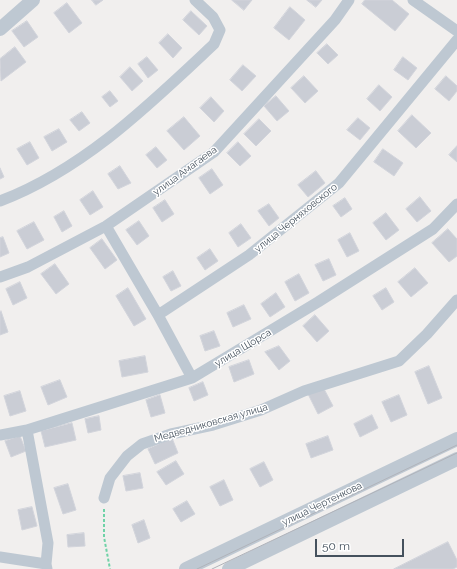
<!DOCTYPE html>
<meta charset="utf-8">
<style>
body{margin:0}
#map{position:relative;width:457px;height:569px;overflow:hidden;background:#f1efee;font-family:Raleway,sans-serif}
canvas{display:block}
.scale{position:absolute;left:315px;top:539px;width:89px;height:18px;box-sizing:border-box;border:2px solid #45515d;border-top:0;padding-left:5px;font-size:12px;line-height:14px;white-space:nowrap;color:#45515d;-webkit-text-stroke:3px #fff;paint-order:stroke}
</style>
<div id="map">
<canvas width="457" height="569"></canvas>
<div class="scale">50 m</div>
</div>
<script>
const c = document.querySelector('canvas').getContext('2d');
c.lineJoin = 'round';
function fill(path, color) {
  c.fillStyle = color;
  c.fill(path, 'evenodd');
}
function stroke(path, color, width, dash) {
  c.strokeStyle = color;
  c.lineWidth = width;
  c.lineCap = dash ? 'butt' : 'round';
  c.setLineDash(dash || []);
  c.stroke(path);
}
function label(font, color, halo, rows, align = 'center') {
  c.font = font + ' Raleway,sans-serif';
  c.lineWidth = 3;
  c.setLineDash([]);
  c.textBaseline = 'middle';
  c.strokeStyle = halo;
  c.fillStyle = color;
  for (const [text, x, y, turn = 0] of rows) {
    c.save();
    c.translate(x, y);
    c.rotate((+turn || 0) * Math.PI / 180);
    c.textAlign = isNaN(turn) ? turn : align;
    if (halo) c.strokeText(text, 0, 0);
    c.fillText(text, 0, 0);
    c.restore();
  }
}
const building = new Path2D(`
 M92,0H103L96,5Z
 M232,0H252L244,10Z
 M307,0H322L316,7Z
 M365,0H392L409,14L395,31L362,4Z
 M67,3L82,23L69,33L54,13Z
 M290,7L305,20L289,40L274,28Z
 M191,11L207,26L199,35L183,20Z
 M27,21L38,37L24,47L12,31Z
 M168,34L182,48L173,58L159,43Z
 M327,44L338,55L328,64L317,53Z
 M15,47L26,62L1,81L0,59Z
 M147,57L158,70L148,78L138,64Z
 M403,57L417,68L408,80L394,70Z
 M243,65L256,76L242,91L230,80Z
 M130,67L143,81L132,91L120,77Z
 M304,76L318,91L305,103L291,88Z
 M446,76L457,86V91L449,101L435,89Z
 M379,85L392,97L380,111L367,99Z
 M110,91L118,101L110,107L102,97Z
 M276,96L289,111L277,121L264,106Z
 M211,97L224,111L214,122L200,108Z
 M82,112L90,123L79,131L70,120Z
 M412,115L431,133L416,148L398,131Z
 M184,117L200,136L184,150L167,131Z
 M358,118L370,128L360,140L347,130Z
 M259,119L271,131L256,146L244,134Z
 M59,129L67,142L52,151L44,137Z
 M30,142L39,158L27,165L17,149Z
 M238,142L251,156L240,166L227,153Z
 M457,146V162L449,155Z
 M156,147L167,160L157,168L146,155Z
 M383,149L403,163L394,176L374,162Z
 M120,166L131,183L118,189L108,174Z
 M0,168L4,177L0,179Z
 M212,169L223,185L210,194L199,178Z
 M316,171L325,183L308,197L298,185Z
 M93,191L103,207L90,215L80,200Z
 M420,197L431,211L417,222L406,209Z
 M345,198L352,209L341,217L333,206Z
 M165,200L174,214L162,222L153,208Z
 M269,204L279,218L269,226L258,211Z
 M64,211L72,226L62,232L54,217Z
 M386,213L399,230L386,240L373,223Z
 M139,221L149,236L137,245L126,230Z
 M34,222L44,240L27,249L17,231Z
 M241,224L251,238L238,247L229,233Z
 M448,229L457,239V256L449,262L432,243Z
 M350,233L359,251L347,257L338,240Z
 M3,237L9,253L0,257V238Z
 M102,239L117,260L105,269L90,248Z
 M210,249L218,261L205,270L197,258Z
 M329,259L336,275L323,281L315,265Z
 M55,264L69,284L56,294L41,274Z
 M415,268L428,283L411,297L398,282Z
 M173,271L181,286L171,291L163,277Z
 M299,274L309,293L295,301L285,282Z
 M20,282L27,298L13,305L6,289Z
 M128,288L146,319L134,326L116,296Z
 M386,288L394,302L382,310L373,296Z
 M276,293L285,307L270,317L261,304Z
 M244,305L251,319L233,327L227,313Z
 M1,311L8,332L0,335V312Z
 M315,315L329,331L317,342L303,326Z
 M214,331L220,346L205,351L200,336Z
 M279,346L290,361L279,370L265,352Z
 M145,356L148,372L122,377L119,361Z
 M249,360L254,374L234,382L229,367Z
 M429,366L442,398L428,404L415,372Z
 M60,380L67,397L48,405L41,387Z
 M203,382L208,395L194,401L189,388Z
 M323,387L333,406L318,414L308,394Z
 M20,391L26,411L10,416L4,396Z
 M160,395L165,413L151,417L146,400Z
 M399,395L407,415L391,422L382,402Z
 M372,415L378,428L360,437L354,424Z
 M99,416L101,430L88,433L85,419Z
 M72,423L76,440L45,447L41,431Z
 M20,436L26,451L11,457L5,441Z
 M328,436L333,450L311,458L306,444Z
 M172,438L178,453L155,464L148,449Z
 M176,461L184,474L166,485L157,472Z
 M264,462L273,480L260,487L250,469Z
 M140,473L143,488L126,491L123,476Z
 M224,480L233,500L220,506L210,487Z
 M68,484L76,510L63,514L54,488Z
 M187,501L195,514L181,522L173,509Z
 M32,507L37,526L22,530L18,510Z
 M144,520L150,538L138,543L132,525Z
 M84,533L85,546L68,547L67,535Z
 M448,542L457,560V567L453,569H394Z`);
fill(building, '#cacdd5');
stroke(building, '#d2d4db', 1);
stroke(new Path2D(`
 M104,509V537L110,569`), '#6fd2a7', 2, [3, 2]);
stroke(new Path2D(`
 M413,0L457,31
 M0,201C84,169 149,105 214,44L220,30L213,17L195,0
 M106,226L158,315L192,378
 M0,277L28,267L106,226L214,152L335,20L349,0
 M158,315L249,255L339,183L457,40
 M27,430L48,543L46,564
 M0,435L27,430L192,378L318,302L433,229L457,204
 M104,498L110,478L127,456L142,444L171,434L213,425L261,410L304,391L399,361L427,334L457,300
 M0,557L46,564L47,569`), '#bec8d2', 11);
stroke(new Path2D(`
 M0,29L33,0
 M186,569L457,439
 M229,569L457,459`), '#bec8d2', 14);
stroke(new Path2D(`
 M197,569L457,445
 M212,569L457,453`), '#b0b3ba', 1);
label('10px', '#45515d', '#fff', [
 ["улица Амагаева",185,171,-36],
 ["улица Черняховского",296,218,-39],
 ["улица Щорса",243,348,-31],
 ["Медведниковская улица",211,423,-16],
 ["улица Чертенкова",322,504,-26]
]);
</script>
